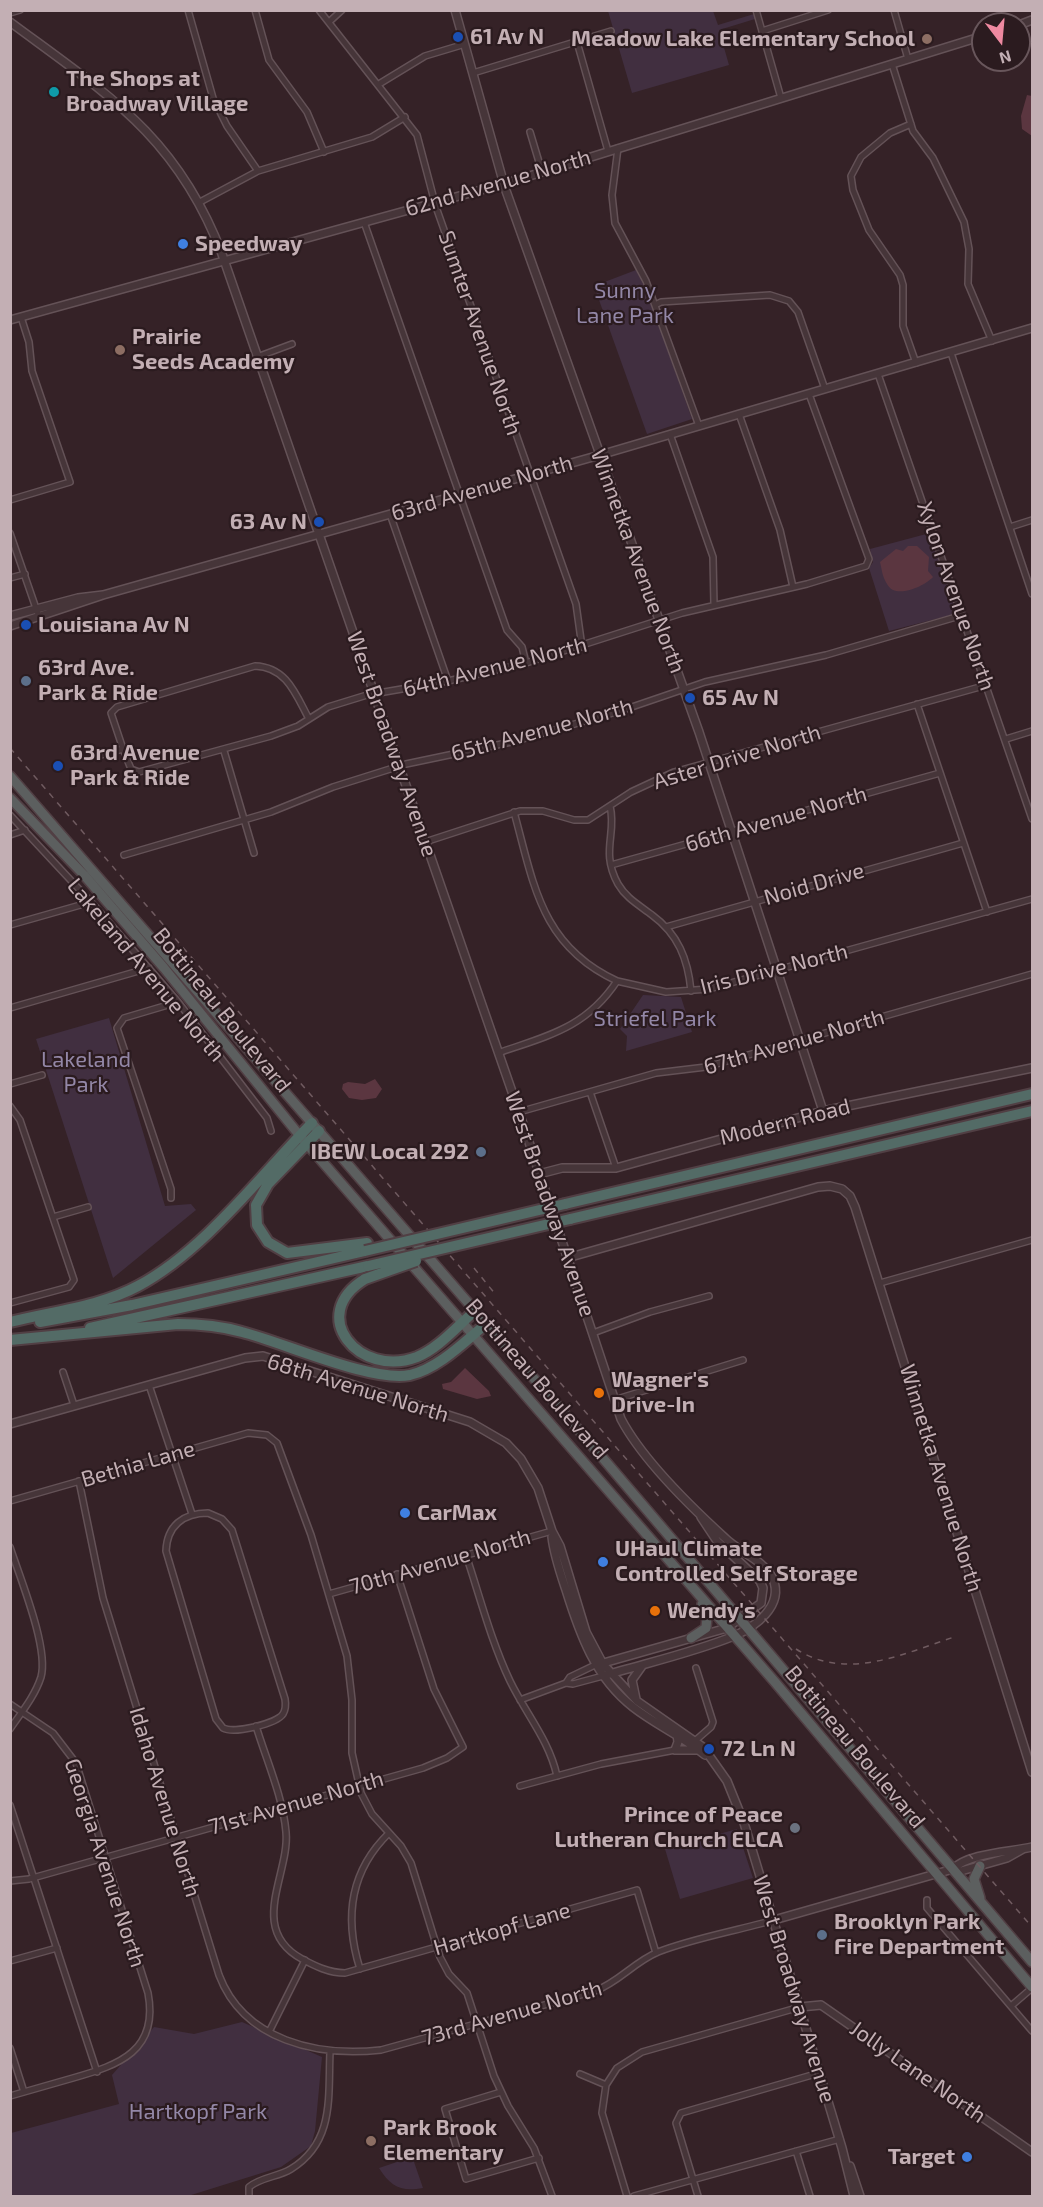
<!DOCTYPE html>
<style>
body{margin:0}
#map{position:relative;width:1043px;height:2207px;overflow:hidden;background:#352227;font-family:"Exo 2",sans-serif}
canvas{display:block}
.frame{position:absolute;inset:0;border:12px solid #c3afb4;pointer-events:none}
.north{position:absolute;left:971px;top:12px;width:60px;height:60px;box-sizing:border-box;background:#2b1b1f;border:2px solid #68565b;border-radius:50%;rotate:164deg;font-size:16px;font-weight:700;line-height:24px;text-align:center;color:#c3afb4}
.north::after{content:'';display:block;margin:auto;width:21px;height:27px;background:#ee89a0;clip-path:polygon(50% 0,100% 100%,50% 72%,0 100%)}
</style>
<div id="map">
<canvas width="1043" height="2207"></canvas>
<div class="frame"></div>
<div class="north">N</div>
</div>
<script>
const c = document.querySelector('canvas').getContext('2d');
c.lineJoin = 'round';
function fill(path, color) {
  c.fillStyle = color;
  c.fill(path, 'evenodd');
}
function stroke(path, color, width, dash) {
  c.strokeStyle = color;
  c.lineWidth = width;
  c.lineCap = dash ? 'butt' : 'round';
  c.setLineDash(dash || []);
  c.stroke(path);
}
function label(font, color, halo, rows, align = 'center') {
  c.font = font + ' "Exo 2",sans-serif';
  c.lineWidth = 4.5;
  c.setLineDash([]);
  c.textBaseline = 'middle';
  c.strokeStyle = halo;
  c.fillStyle = color;
  for (const [text, x, y, turn = 0] of rows) {
    c.save();
    c.translate(x, y);
    c.rotate((+turn || 0) * Math.PI / 180);
    c.textAlign = isNaN(turn) ? turn : align;
    if (halo) c.strokeText(text, 0, 0);
    c.fillText(text, 0, 0);
    c.restore();
  }
}
fill(new Path2D(`
 M608,11H713L718,25L754,14L755,19L719,30L729,65L632,93Z
 M636,270L647,292L692,419L647,434L594,286Z
 M930,533L959,613L889,631L869,568L873,562L870,549Z
 M643,995L681,997L692,1032L626,1051L627,1036L620,1029Z
 M109,1018L165,1206L191,1204L196,1210L113,1278L36,1039Z
 M737,1829L753,1878L680,1899L665,1849Z
 M242,2022L322,2057L315,2131L311,2146L281,2167L188,2196H11V2133L119,2104L112,2075L154,2027L194,2034Z
 M409,2158L413,2159L423,2188C401,2192 391,2187 379,2168Z`), '#412f40');
fill(new Path2D(`
 M1027,95L1032,96V136L1022,129L1021,116Z
 M908,546H917L929,557L928,571L933,577C925,586 895,600 887,584C882,576 882,570 880,562L896,549L903,551Z
 M375,1079L382,1089L376,1098L362,1100L349,1098L342,1089L343,1084L348,1082L365,1084Z
 M465,1368L489,1391L491,1396L477,1399L443,1389L442,1384L451,1382Z`), '#5b3640');
const minor = new Path2D(`
 M188,10L213,98L227,126L258,171
 M255,10L269,60L307,112L324,152
 M319,10L417,135L436,207L576,604L582,647
 M756,10L781,98
 M894,10L908,59
 M10,13L20,10
 M329,22L342,10
 M762,31L828,10
 M577,42L608,151
 M892,64L913,131L933,158L964,222L969,249L968,284L992,341
 M473,73L611,31
 M379,84L425,56L465,44
 M911,124L890,133L861,157L851,176L853,190L869,230L900,275L903,285V326L916,363
 M530,132L542,172
 M618,148L612,195L615,223L646,281L699,426
 M200,202L258,171L372,137L405,117
 M364,222L507,630L522,647L526,663
 M655,305L661,302L770,295L789,301L798,312L825,389
 M951,353L1032,594
 M257,357L292,344
 M878,374L1032,819
 M739,414L780,530L793,587
 M670,434L713,557L714,605
 M10,500L70,482L32,371L29,342L21,317
 M390,514L448,681
 M1010,527L1032,520
 M10,533L39,617
 M10,578L25,574
 M917,704L987,912
 M1006,739L1032,731
 M123,749L111,713L117,707L255,666C287,667 296,695 309,719
 M224,751L254,853
 M101,755L123,749L131,769L139,772L271,736L298,726L328,707L367,695L448,681L526,663L682,613L807,584L866,566L869,559L809,394
 M610,806C617,834 600,851 618,884C626,898 639,905 652,915C678,934 688,959 691,991
 M514,812C534,885 541,946 617,981
 M10,815L91,902L178,1002L267,1118L271,1131
 M10,835L25,830
 M425,842L520,811H543L574,820H588L631,792L674,772L987,685
 M124,855L271,812L333,787L406,764L516,741L623,710L705,682L826,655L963,615
 M611,865L940,773
 M10,925L91,902
 M666,927L963,843
 M10,1008L149,968
 M498,1053C547,1036 586,1028 617,981L666,992L709,989L1032,899
 M10,1084L42,1075
 M590,1092L616,1168
 M10,1106L20,1120L74,1280L69,1287L10,1303
 M519,1112L656,1073L706,1067L1032,974
 M171,1198V1189L117,1028L124,1018L178,1002
 M53,1217L88,1207
 M880,1283L1032,1240
 M593,1333L650,1312L709,1296
 M63,1372L74,1405
 M149,1385L192,1514
 M614,1400L743,1360
 M79,1481L103,1598L219,1975C244,2041 318,2057 381,2050L595,1991C619,1982 634,1962 658,1952C694,1938 736,1931 774,1920
 M10,1501L248,1433L267,1435L277,1443L311,1535L347,1656L352,1700V1753L361,1793L372,1814L401,1846L411,1863L440,1957L449,1974L467,1993L494,2076L508,2106L534,2148L552,2196
 M208,1513L222,1519L232,1530L285,1699C286,1705 286,1709 283,1714C276,1724 234,1734 223,1728L216,1719L166,1551C167,1526 183,1513 208,1513Z
 M10,1547C20,1578 49,1648 41,1677C35,1696 21,1713 10,1729
 M466,1555C480,1597 491,1641 510,1681C526,1714 549,1740 557,1776
 M329,1594L552,1531
 M566,1683L570,1677L595,1665
 M520,1700L566,1683L573,1684L603,1676
 M10,1704L53,1733L76,1763L148,1993C159,2051 119,2065 73,2078C52,2084 31,2090 10,2096
 M256,1726C266,1759 283,1797 286,1832C290,1874 247,1929 302,1959C315,1966 329,1973 345,1973L637,1890L656,1953
 M696,1740L711,1727L713,1722L696,1668
 M520,1786L601,1764L675,1750
 M10,1805L97,2072
 M10,1881L29,1879L423,1768L447,1758L463,1747L434,1689L397,1574
 M927,1900V1908L1032,2031
 M10,1961L57,1948
 M360,1969C344,1918 350,1871 389,1833
 M1011,2006L1032,1988
 M269,2032L305,1960
 M10,2048L24,2092
 M580,2074L606,2085
 M501,2092L445,2109L466,2179L539,2158
 M796,2151L810,2196
 M249,2196V2187C261,2177 278,2177 291,2169C335,2142 328,2096 330,2052
 M627,2196L602,2113L606,2085L617,2068L642,2052L800,2007
 M634,2196L840,2139
 M698,2196L676,2123L681,2113L812,2075`);
const tertiary = new Path2D(`
 M455,10L505,188L699,732L823,1111
 M10,22C107,94 177,136 222,254L519,1112L621,1419C642,1459 691,1507 725,1538C739,1552 764,1560 773,1579C784,1606 755,1627 734,1636C692,1653 646,1663 603,1676
 M1019,25L1032,20
 M10,320L510,182L983,36
 M10,616L78,598L103,595
 M10,626L103,595L600,455L1032,328
 M539,1174L562,1168H616L823,1111L1032,1068
 M567,1258L818,1187L830,1186L842,1189L850,1196L855,1207L1032,1772
 M10,1424L245,1358L263,1356L470,1422L506,1443L521,1459L538,1488L552,1531L560,1546L586,1632L603,1664L637,1701L703,1747L727,1781L744,1823L842,2148L854,2196
 M552,1537C554,1555 560,1572 566,1590C580,1635 595,1677 633,1707C656,1725 682,1736 705,1755
 M600,1664L727,1628L761,1603L763,1588L760,1581L717,1541L701,1517
 M636,1699L632,1680L642,1666
 M677,1734L678,1742L675,1750H697
 M953,1869C968,1853 1011,1852 1032,1847
 M774,1920L953,1869L961,1871L1007,1858L1023,1849
 M800,2007L821,2005L1032,2152
 M850,2166L860,2196`);
const trunk = new Path2D(`
 M10,776L584,1436L1032,1962
 M10,798L84,875L164,968L300,1136L774,1681L1032,1987
 M691,1638L706,1628L707,1617L702,1604
 M980,1898L974,1879L980,1866`);
const motorway = new Path2D(`
 M319,1131L268,1184L256,1205L257,1225L268,1242L287,1253L367,1243
 M565,1204L1032,1094
 M570,1219L1032,1111
 M365,1279C306,1315 359,1379 417,1357C439,1348 457,1326 475,1311
 M10,1322C53,1311 99,1307 138,1286C205,1250 259,1177 312,1123
 M40,1322L132,1305L365,1251
 M90,1328L368,1266
 M10,1340L178,1324C199,1324 221,1326 242,1332C282,1342 373,1383 410,1375C439,1368 464,1342 486,1324`);
stroke(minor, '#645257', 8);
stroke(tertiary, '#645257', 10);
stroke(trunk, '#513f44', 12);
stroke(motorway, '#513f44', 14);
stroke(minor, '#463539', 5);
stroke(tertiary, '#463539', 7);
stroke(trunk, '#5c5f5f', 9);
stroke(motorway, '#536b66', 10);
stroke(new Path2D(`
 M10,748L1032,1927
 M474,1268L496,1295
 M796,1649C847,1682 905,1653 957,1636`), '#705b60', 1.5, [6, 6]);
const motorwayBridge = new Path2D(`
 M365,1251L565,1204
 M368,1266L570,1219
 M365,1279L416,1261`);
stroke(motorwayBridge, '#513f44', 14, []);
stroke(motorwayBridge, '#536b66', 10);
for (const [x, y, r, color] of [
 [458,37,6,"#1a4fb4"],
 [927,39,6,"#8d6e63"],
 [54,92,6,"#0f9aa8"],
 [183,244,6,"#3f7fe0"],
 [120,350,6,"#8d6e63"],
 [319,522,6,"#1a4fb4"],
 [26,625,6,"#1a4fb4"],
 [26,681,6,"#5c6f8a"],
 [690,698,6,"#1a4fb4"],
 [58,766,6,"#1a4fb4"],
 [481,1152,6,"#5c6f8a"],
 [599,1393,6,"#e8710a"],
 [405,1513,6,"#3f7fe0"],
 [603,1562,6,"#3f7fe0"],
 [655,1611,6,"#e8710a"],
 [709,1749,6,"#1a4fb4"],
 [795,1828,6,"#6b7280"],
 [822,1935,6,"#5c6f8a"],
 [371,2141,6,"#8d6e63"],
 [967,2157,6,"#3f7fe0"]
]) {
  const dot = new Path2D();
  dot.arc(x, y, r, 0, 2 * Math.PI);
  c.fillStyle = color;
  c.fill(dot);
  stroke(dot, '#2b1b1f', 2);
}
label('bold 22px', '#c3afb4', '#2b1b1f', [
 ["61 Av N",470,37],
 ["Meadow Lake Elementary School",915,39,"right"],
 ["The Shops at",66,79],
 ["Broadway Village",66,104],
 ["Speedway",195,244],
 ["Prairie",132,337],
 ["Seeds Academy",132,362],
 ["63 Av N",307,522,"right"],
 ["Louisiana Av N",38,625],
 ["63rd Ave.",38,668],
 ["Park & Ride",38,693],
 ["65 Av N",702,698],
 ["63rd Avenue",70,753],
 ["Park & Ride",70,778],
 ["IBEW Local 292",469,1152,"right"],
 ["Wagner's",611,1380],
 ["Drive-In",611,1405],
 ["CarMax",417,1513],
 ["UHaul Climate",615,1549],
 ["Controlled Self Storage",615,1574],
 ["Wendy's",667,1611],
 ["72 Ln N",721,1749],
 ["Prince of Peace",783,1815,"right"],
 ["Lutheran Church ELCA",783,1840,"right"],
 ["Brooklyn Park",834,1922],
 ["Fire Department",834,1947],
 ["Park Brook",383,2128],
 ["Elementary",383,2153],
 ["Target",955,2157,"right"]
], 'left');
label('22px', '#c3afb4', '#2b1b1f', [
 ["62nd Avenue North",498,183,-16],
 ["Sumter Avenue North",480,333,71],
 ["63rd Avenue North",482,488,-16],
 ["Winnetka Avenue North",638,561,70],
 ["Xylon Avenue North",956,596,71],
 ["64th Avenue North",495,667,-14],
 ["65th Avenue North",542,730,-15],
 ["West Broadway Avenue",392,744,71],
 ["Aster Drive North",737,757,-17],
 ["66th Avenue North",776,819,-16],
 ["Noid Drive",814,884,-16],
 ["Iris Drive North",774,969,-14],
 ["Lakeland Avenue North",146,970,50],
 ["Bottineau Boulevard",222,1010,51],
 ["67th Avenue North",794,1042,-16],
 ["Modern Road",785,1122,-14],
 ["West Broadway Avenue",550,1204,71],
 ["Bottineau Boulevard",537,1379,49],
 ["68th Avenue North",358,1388,17],
 ["Bethia Lane",138,1464,-16],
 ["Winnetka Avenue North",941,1478,73],
 ["70th Avenue North",440,1562,-16],
 ["Bottineau Boulevard",855,1747,50],
 ["Idaho Avenue North",165,1802,73],
 ["71st Avenue North",296,1803,-16],
 ["Georgia Avenue North",105,1863,72],
 ["Hartkopf Lane",502,1929,-16],
 ["West Broadway Avenue",794,1989,73],
 ["73rd Avenue North",512,2013,-16],
 ["Jolly Lane North",918,2072,35]
]);
label('22px', '#9387a7', '#2b1b1f', [
 ["Sunny",625,291],
 ["Lane Park",625,316],
 ["Striefel Park",655,1019],
 ["Lakeland",86,1060],
 ["Park",86,1085],
 ["Hartkopf Park",198,2112]
]);
</script>
